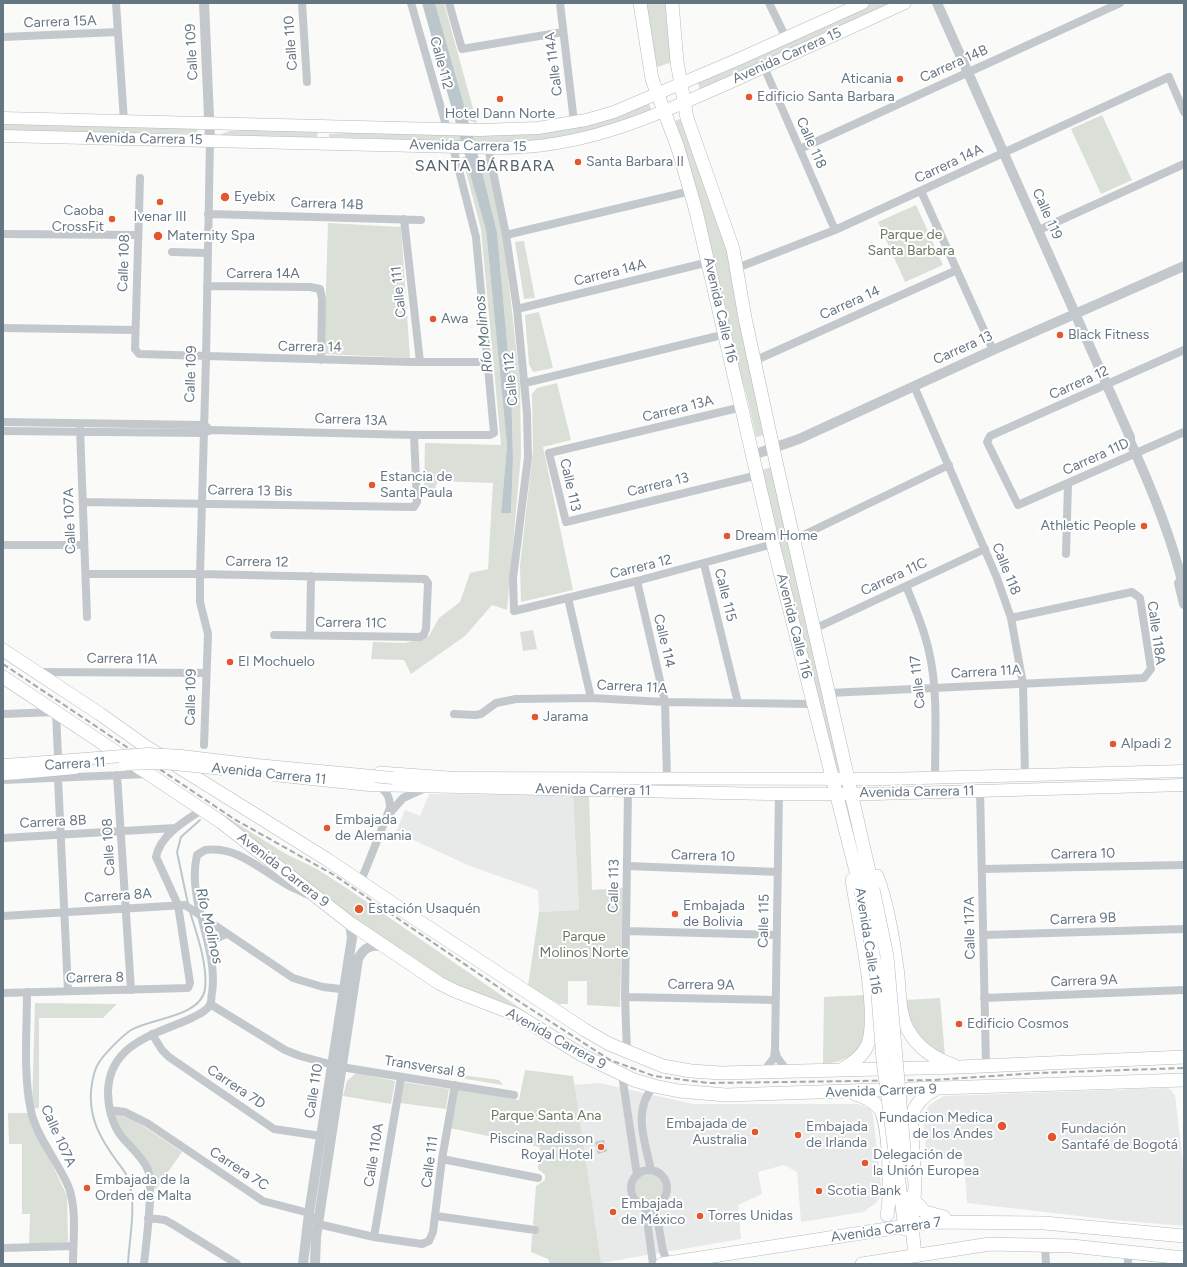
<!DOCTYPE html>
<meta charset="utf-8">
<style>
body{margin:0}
#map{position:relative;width:1187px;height:1267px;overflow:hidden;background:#fafaf8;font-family:Figtree,sans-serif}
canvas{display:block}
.frame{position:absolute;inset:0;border:4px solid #657683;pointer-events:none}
</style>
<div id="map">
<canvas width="1187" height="1267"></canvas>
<div class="frame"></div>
</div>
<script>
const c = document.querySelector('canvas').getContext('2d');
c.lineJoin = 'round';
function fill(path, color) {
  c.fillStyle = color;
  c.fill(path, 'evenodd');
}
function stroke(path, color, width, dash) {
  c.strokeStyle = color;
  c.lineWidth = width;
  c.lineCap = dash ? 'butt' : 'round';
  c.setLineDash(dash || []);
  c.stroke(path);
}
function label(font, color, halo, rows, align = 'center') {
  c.font = font + ' Figtree,sans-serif';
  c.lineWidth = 4;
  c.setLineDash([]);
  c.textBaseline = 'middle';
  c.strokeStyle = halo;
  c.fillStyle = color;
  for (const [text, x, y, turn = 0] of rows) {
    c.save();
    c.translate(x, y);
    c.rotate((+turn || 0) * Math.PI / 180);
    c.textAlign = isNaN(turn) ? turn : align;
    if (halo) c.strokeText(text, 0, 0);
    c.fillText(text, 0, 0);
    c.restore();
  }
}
fill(new Path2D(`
 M429,794L573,795L579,910L539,912L538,890L470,866L396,832L405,810L420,816Z
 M600,1083L693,1104H859L871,1109L873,1116L881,1185L880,1197L876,1203L863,1212L801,1222L797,1172L784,1165L758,1172L762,1194L738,1205L741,1239L601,1263L573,1085Z
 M1166,1088L1170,1089L1175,1095L1184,1173V1226L1113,1220L967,1203L964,1158L927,1160L923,1117L929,1105L944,1096Z`), '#e8e9e9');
fill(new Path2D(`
 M435,3H444L477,123L467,120Z
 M642,3H669L673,62L654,68Z
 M872,3H894L700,90L697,81Z
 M649,103L652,112L618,124L538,143L474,144L472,134L514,135Z
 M1102,115L1132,180L1101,194L1071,129Z
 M683,118L728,248L766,435L756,437L746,393L738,369L672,122Z
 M3,123L197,127L198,129L196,134L166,133L142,136L3,132Z
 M266,129L318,130L317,138L222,136L221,134L230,131Z
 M359,132L459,134L462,142L329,137V134Z
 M462,157H466L486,230L507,446L501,513H511L513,458L511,385L497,232L479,159H487L503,231L520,383L521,455L507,610L492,605L465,636L411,674L404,660L371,659L373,642L405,643L429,636L439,618L460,602L470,573L488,569L493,483L438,481L434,491L424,492L425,443L501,445L481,229Z
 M916,205L943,265L905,282L878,222Z
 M328,223L401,227L410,358L324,354Z
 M524,241L535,298L524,299L515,242Z
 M539,312L553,368L533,372L529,364L525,315Z
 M557,383L571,440L543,447L573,590L521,602L520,566L533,450L532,394L537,388Z
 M773,467L844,770L833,772L761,470Z
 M533,630L537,649L523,651L520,632Z
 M589,794L592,890L623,888L620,1007L587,1005V981H568V1004H559L528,986L539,912L579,910L573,795Z
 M219,812L286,854L317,869L348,889L527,1013L448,983L307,885Z
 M865,995C868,1032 868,1060 823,1064L824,997Z
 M940,998L945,1056C919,1039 912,1030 905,1000Z
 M35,1003L117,1004L103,1018H39V1108L32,1109Z
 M525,1070L573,1076L601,1263L550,1264L548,1259L531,1252L532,1235L539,1232V1229L533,1224L536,1186L545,1180V1175L538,1169L540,1147L450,1128L458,1089L519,1100Z
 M356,1073L395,1081L391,1104L343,1096L347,1081Z
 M461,1075L499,1080L503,1085L460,1078Z
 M403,1082L449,1089L446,1109L400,1103Z
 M8,1113H28L67,1196L68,1242L29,1244L30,1214H22V1144H9Z
 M113,1115H121L131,1118L182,1152L156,1189L152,1187L151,1172L123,1134Z
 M635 1187a14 14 0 1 1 28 0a14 14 0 1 1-28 0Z`), '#dadfd7');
fill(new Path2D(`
 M422,3H435L479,159L497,232L511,385L513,458L511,513H501L507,446L486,230Z
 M604,1140L607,1151L598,1154L595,1142Z`), '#bbc7cb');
stroke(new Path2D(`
 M188,904L177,852L181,837L200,820
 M128,1264C129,1241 136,1208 130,1186C128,1175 122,1168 116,1160C100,1138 89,1118 91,1091C92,1082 93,1072 98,1064C103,1055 122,1036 131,1030C151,1018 201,1017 205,989C208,966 197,934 190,912`), '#bbc7cb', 2);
const secondary = new Path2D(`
 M3,118L479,130L538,128L586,120L614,112L741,58L863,3
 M3,136L500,148C587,148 653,116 731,82C789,56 847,29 905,3
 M3,765L20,764
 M3,774L20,773
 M438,778L884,779L1184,771
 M369,785L767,794H875L1184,785`);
const primary = new Path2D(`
 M640,3L652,79L678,148L696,211L773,544L861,891
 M672,3L677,62L687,118L733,249L745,318L776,462L873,889
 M3,650L100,714L145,746L328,860L417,920L585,1030L609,1044L663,1066L691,1071L721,1073L960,1067L1184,1057
 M3,677L221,822L350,923L439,983L455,991L517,1015L582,1055L634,1080L654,1086L679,1091L726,1095L1184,1080
 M380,773L448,778
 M877,876C888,905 893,937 897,968C900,988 898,1012 908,1030C918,1048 935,1059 953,1065
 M841,1070C852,1064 862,1057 867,1046C881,1017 857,914 852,880
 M855,1094C864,1097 873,1100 879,1108C890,1121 891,1197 887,1215
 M898,1175L905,1229
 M911,1197L925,1212L944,1217
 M911,1216L915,1256
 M912,1225L915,1186L911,1117C915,1104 924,1095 936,1089
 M662,1264L932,1222L1044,1223L1184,1236
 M862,1264L990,1244L1072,1246L1184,1258`);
stroke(secondary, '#b3babf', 13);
stroke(primary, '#b5babe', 14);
stroke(new Path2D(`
 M116,3L124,121
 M302,3L307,82
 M411,3L447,129
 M449,3L462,49L563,32
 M560,3L574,122
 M769,3L786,38
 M3,37L118,32
 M764,67L835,230
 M488,147L506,235L517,309L527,413L528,457L513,578L514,611L637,581L773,544
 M800,149L1120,3
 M140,178L135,349L139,354L412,362H488
 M921,191L993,350
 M208,214L421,220
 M404,219L420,362
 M1039,230L1184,164
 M3,234L138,235
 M506,235L691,191
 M172,252L207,253
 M737,268L835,230L1169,77L1184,112
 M207,286L310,287L320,289L322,299L321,360
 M517,309L709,262
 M3,328L135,330
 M1184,350L990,436L987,442L1018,505L1184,432
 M754,361L957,270
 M525,383L726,334
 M914,386L997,578L1011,618L1023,684L1025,775
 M742,407L549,453L566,522L758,475
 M3,422L204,425L207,427
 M80,428L87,617
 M3,431L203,433L211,430L414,435H490L494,433L476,237L453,147
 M83,502L414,507L417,502L414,435
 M793,540L949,465
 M3,545H84
 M1066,554L1068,484
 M704,564L738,703
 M86,574H200L425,579L428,583L426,629L424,634L420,637L274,635
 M637,581L665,702L667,778
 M906,586C915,608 925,631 930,656C938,695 935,738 935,778
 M568,598L591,698
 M814,629L985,549
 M310,635L311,576
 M38,672L206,673
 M829,693L1144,678L1151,669L1140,598L1132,592L1011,618
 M3,714L56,712L58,757
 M454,714L475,715L481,714L496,703L516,699L591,698L665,702L813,704
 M204,745L208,634L200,602V574L206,358L210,140
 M117,775L131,990
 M58,778L68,991
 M3,780L148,774
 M980,790L986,1066
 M389,814L403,798L423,789
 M3,838L175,828
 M628,866L778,872
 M982,869L1184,865
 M361,881L390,808C390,797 387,790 376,786
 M3,916L185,905L293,978L323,987L349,990
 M626,931L777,935
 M983,935L1184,929
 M210,947L213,940L226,934
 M27,992C27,1030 23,1075 31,1111C37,1138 59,1163 69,1188C77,1211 73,1240 73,1264
 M3,993L188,988L190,983L178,905L156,857C160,835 185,821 203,809
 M625,997L776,1000
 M984,998L1184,990
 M210,1004L285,1050L300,1056L341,1067L514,1095
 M152,1034L162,1050L169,1057L274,1129L321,1136
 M775,1050L777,1057L788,1072
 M627,1053L625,997L628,791
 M763,1072L774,1058L775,1049L779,794
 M622,1075L637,1175
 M110,1110L125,1112L147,1123L263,1201L309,1213L318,1224L374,1237L422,1244L429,1241L433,1232L442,1159L455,1085
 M442,1159L538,1178
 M651,1170C645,1142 632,1110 654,1086
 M631 1188a18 18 0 1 1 36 0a18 18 0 1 1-36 0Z
 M645,1205L653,1264
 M655,1205L663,1251L668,1263
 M436,1216L535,1230
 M148,1218L165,1220L174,1225L237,1264
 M374,1237L401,1077
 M1045,1245L1046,1264
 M3,1248L73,1246
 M1128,1252V1264
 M144,1264C146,1243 154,1188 148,1170C143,1157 131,1148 122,1137C112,1125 108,1107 108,1092C109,1046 151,1035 185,1021C193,1017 205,1013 210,1005C212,1002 211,996 212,993C219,947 186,901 197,855L205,850C238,846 259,869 286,884C292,888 299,890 306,894`), '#c3c8cc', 8);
stroke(new Path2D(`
 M204,3L210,140
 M937,3L1130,437V441C1152,489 1172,538 1184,589
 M753,455L799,439L993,350L1184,266
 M1179,583L1184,604
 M303,1264L309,1213L352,938L350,923
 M315,1264L316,1237L358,959C365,946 372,944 385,947`), '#c3c8cc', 10);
stroke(secondary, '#fff', 12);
stroke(primary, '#fff', 13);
stroke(new Path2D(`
 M3,664L234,819L334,875L523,1004L610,1060L654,1076L708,1083L933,1080L1038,1073L1184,1068`), '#a2aab0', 2, [6, 3]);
const secondaryBridge = new Path2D(`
 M20,764L148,754L181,756L257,765L393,778
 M125,764L164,763L223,769
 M20,773L75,768
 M273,775L369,785`);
const primaryBridge = new Path2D(`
 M873,889L887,956L905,1161
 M861,891L876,970L883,1060L898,1175`);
stroke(secondaryBridge, '#b3babf', 13, []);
stroke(primaryBridge, '#b5babe', 14, []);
stroke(secondaryBridge, '#fff', 12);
stroke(primaryBridge, '#fff', 13);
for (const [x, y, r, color] of [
 [900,79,4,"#e4572e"],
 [749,97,4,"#e4572e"],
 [500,99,4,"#e4572e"],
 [578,162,4,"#e4572e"],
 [225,197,5,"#e4572e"],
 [160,202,4,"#e4572e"],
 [112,219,4,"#e4572e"],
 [158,236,5,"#e4572e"],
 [433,319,4,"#e4572e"],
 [1060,335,4,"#e4572e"],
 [372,485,4,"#e4572e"],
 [1144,526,4,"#e4572e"],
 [727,536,4,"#e4572e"],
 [230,662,4,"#e4572e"],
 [535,717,4,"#e4572e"],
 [1113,744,4,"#e4572e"],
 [327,828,4,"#e4572e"],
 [359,909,5,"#e4572e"],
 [675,914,4,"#e4572e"],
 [959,1024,4,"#e4572e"],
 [1002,1126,5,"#e4572e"],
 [755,1132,4,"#e4572e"],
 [798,1135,4,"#e4572e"],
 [1052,1137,5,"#e4572e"],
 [601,1147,4,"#e4572e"],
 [865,1163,4,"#e4572e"],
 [87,1188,4,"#e4572e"],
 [819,1191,4,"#e4572e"],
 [613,1212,4,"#e4572e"],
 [700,1216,4,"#e4572e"]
]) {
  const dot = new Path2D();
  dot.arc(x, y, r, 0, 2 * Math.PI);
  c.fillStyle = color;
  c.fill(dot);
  stroke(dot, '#fff', 1.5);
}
label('14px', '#657683', '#fff', [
 ["Carrera 15A",60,22,-2],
 ["Calle 110",291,43,-94],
 ["Calle 109",192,52,-93],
 ["Avenida Carrera 15",787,56,-24],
 ["Calle 112",441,63,75],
 ["Calle 114A",554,64,-97],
 ["Carrera 14B",954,64,-24],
 ["Avenida Carrera 15",144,139,1],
 ["Calle 118",811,143,66],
 ["Avenida Carrera 15",468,146,1],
 ["Carrera 14A",949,164,-25],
 ["Carrera 14B",327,204,2],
 ["Calle 119",1047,214,66],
 ["Calle 108",124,263,-88],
 ["Carrera 14A",610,273,-14],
 ["Carrera 14A",263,274],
 ["Calle 111",399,292,-96],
 ["Carrera 14",850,303,-24],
 ["Avenida Calle 116",720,310,77],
 ["Carrera 14",310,347,1],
 ["Carrera 13",963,348,-24],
 ["Calle 109",191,374,-88],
 ["Calle 112",511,379,-95],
 ["Carrera 12",1079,383,-24],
 ["Carrera 13A",678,409,-14],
 ["Carrera 13A",351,420,2],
 ["Carrera 11D",1096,457,-24],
 ["Calle 113",570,485,77],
 ["Carrera 13",658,485,-14],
 ["Carrera 13 Bis",250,491,1],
 ["Calle 107A",70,521,-92],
 ["Carrera 12",257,562,1],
 ["Carrera 12",641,567,-14],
 ["Calle 118",1006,569,68],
 ["Carrera 11C",894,577,-25],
 ["Calle 115",725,595,76],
 ["Carrera 11C",351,623,1],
 ["Avenida Calle 116",794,626,76],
 ["Calle 118A",1156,633,82],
 ["Calle 114",664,641,77],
 ["Carrera 11A",122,659,1],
 ["Carrera 11A",986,672,-3],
 ["Calle 117",918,682,-96],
 ["Carrera 11A",632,687,3],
 ["Calle 109",191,697,-89],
 ["Carrera 11",75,764,-3],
 ["Avenida Carrera 11",269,774,6],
 ["Avenida Carrera 11",593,790,1],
 ["Avenida Carrera 11",917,792,-1],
 ["Carrera 8B",53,822,-3],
 ["Calle 108",109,847,-93],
 ["Carrera 10",1083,854,-1],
 ["Carrera 10",703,856,2],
 ["Avenida Carrera 9",283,870,38],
 ["Calle 113",614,886,-89],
 ["Carrera 8A",118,896,-4],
 ["Carrera 9B",1083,919,-2],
 ["Calle 115",764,921,-89],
 ["Calle 117A",970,928,-91],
 ["Avenida Calle 116",868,941,81],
 ["Carrera 8",95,978,-1],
 ["Carrera 9A",1084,981,-2],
 ["Carrera 9A",701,985,1],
 ["Avenida Carrera 9",556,1039,29],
 ["Transversal 8",425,1067,9],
 ["Carrera 7D",236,1087,34],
 ["Calle 110",314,1091,-81],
 ["Avenida Carrera 9",881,1091,-2],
 ["Calle 107A",58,1136,66],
 ["Calle 110A",374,1155,-81],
 ["Calle 111",430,1162,-82],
 ["Carrera 7C",239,1169,33],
 ["Avenida Carrera 7",886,1230,-8]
]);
label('14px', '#657683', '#fff', [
 ["Aticania",892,79,"right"],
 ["Edificio Santa Barbara",757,97],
 ["Hotel Dann Norte",500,114,"center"],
 ["Santa Barbara II",586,162],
 ["Eyebix",234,197],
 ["Caoba",104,211,"right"],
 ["CrossFit",104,227,"right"],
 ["Ivenar III",160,217,"center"],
 ["Maternity Spa",167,236],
 ["Awa",441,319],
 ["Black Fitness",1068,335],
 ["Estancia de",380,477],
 ["Santa Paula",380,493],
 ["Athletic People",1136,526,"right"],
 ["Dream Home",735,536],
 ["El Mochuelo",238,662],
 ["Jarama",543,717],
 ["Alpadi 2",1121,744],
 ["Embajada",335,820],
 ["de Alemania",335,836],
 ["Embajada",683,906],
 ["de Bolivia",683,922],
 ["Estación Usaquén",368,909],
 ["Edificio Cosmos",967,1024],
 ["Fundacion Medica",993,1118,"right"],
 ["de los Andes",993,1134,"right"],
 ["Embajada de",747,1124,"right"],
 ["Australia",747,1140,"right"],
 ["Embajada",806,1127],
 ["de Irlanda",806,1143],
 ["Fundación",1061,1129],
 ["Santafé de Bogotá",1061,1145],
 ["Piscina Radisson",593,1139,"right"],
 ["Royal Hotel",593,1155,"right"],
 ["Delegación de",873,1155],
 ["la Unión Europea",873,1171],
 ["Embajada de la",95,1180],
 ["Orden de Malta",95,1196],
 ["Scotia Bank",827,1191],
 ["Embajada",621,1204],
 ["de México",621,1220],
 ["Torres Unidas",708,1216]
], 'left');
label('14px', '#687a64', '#fff', [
 ["Parque de",911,235],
 ["Santa Barbara",911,251],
 ["Parque",584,937],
 ["Molinos Norte",584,953],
 ["Parque Santa Ana",546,1116]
]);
label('italic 15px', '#60757c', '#fff', [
 ["Río Molinos",484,334,-96],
 ["Río Molinos",209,926,77]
]);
c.letterSpacing = '1px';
label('16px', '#57646e', '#fff', [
 ["SANTA BÁRBARA",485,166]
]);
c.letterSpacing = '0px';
</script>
